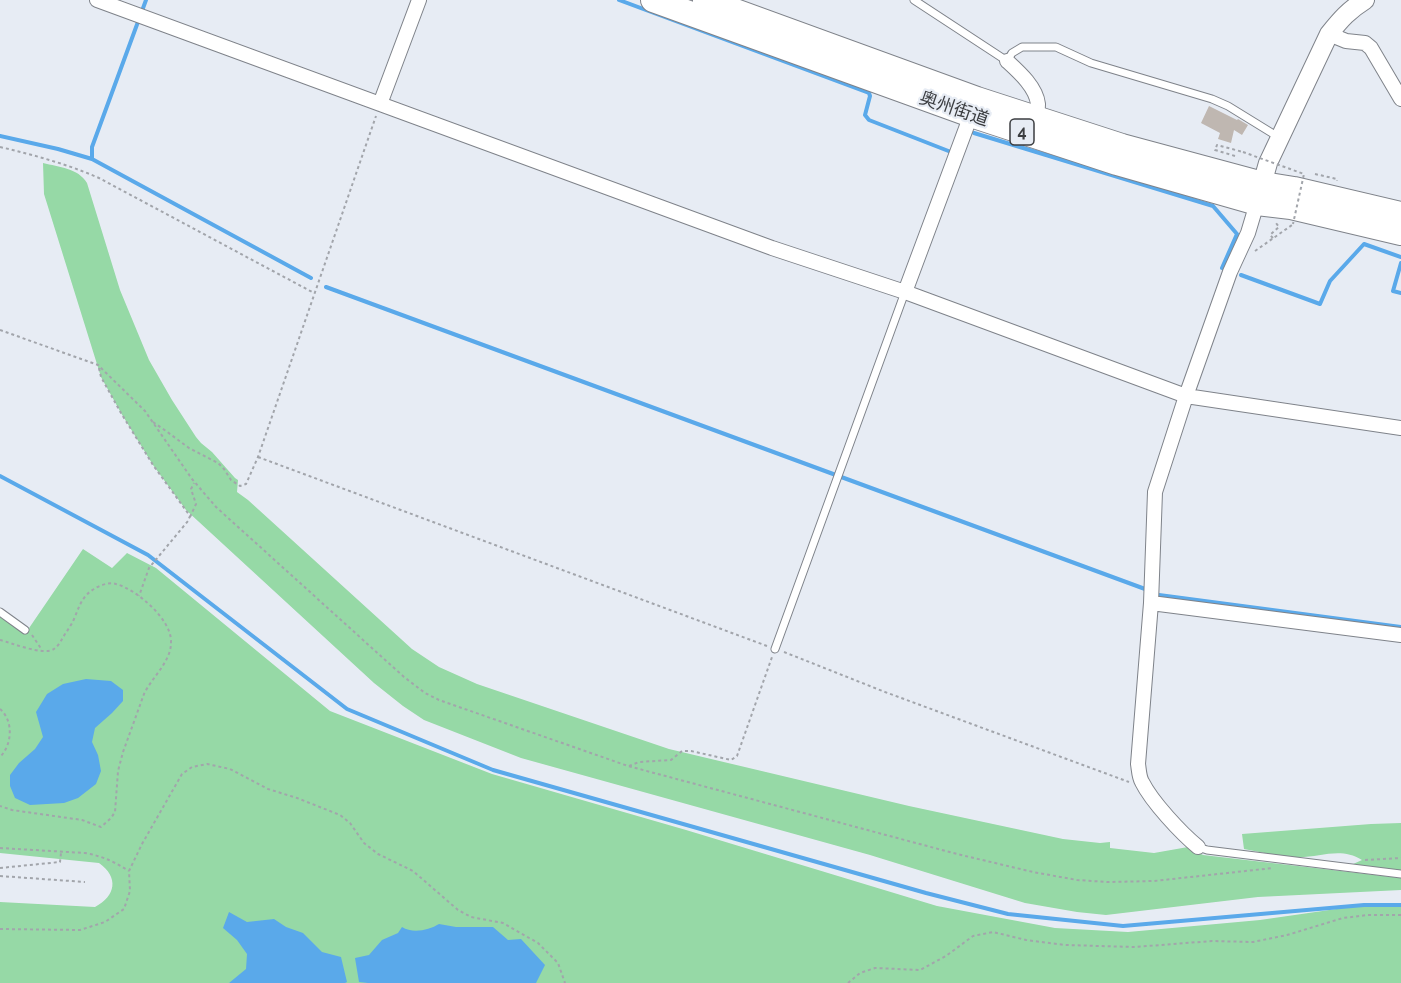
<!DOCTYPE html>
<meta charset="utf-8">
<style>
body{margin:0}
canvas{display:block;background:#e7ecf4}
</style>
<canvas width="1401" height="983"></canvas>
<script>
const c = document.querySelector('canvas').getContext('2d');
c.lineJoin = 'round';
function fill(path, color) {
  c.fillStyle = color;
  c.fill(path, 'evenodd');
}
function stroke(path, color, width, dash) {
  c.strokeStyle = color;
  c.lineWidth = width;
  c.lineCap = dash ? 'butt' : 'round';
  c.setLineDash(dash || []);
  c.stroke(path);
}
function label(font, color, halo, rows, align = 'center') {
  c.font = font + ' Raleway,"Noto Sans JP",sans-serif';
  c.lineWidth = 4.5;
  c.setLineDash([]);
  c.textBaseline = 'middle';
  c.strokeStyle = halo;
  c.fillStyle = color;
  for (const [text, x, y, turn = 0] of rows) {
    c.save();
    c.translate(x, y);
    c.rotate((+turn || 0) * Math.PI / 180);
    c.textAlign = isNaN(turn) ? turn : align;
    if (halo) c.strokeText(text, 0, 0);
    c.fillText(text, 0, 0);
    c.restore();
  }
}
fill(new Path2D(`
 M43,163C59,167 78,168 87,183L120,290L149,360L172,400L196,437L201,443L212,452L235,478L238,480L237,492L248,500L412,649L439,667L477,684L669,749L909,806L1063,839L1100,843L1110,842V848L1154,853L1188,847L1203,855L1401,878V890L1258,897L1106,915L1077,912L1025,903L870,855L521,758L424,720L403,706L374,683L186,510L153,465L121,413L101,377L44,194Z
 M83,549L112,568L127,553L156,568L330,711L492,774L686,830L937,906L1055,928L1128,932L1260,920L1364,905L1401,906V983H0V902L95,907C116,896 119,877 99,863L0,853V617L25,634Z
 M1401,823V871L1351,865L1362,860C1340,846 1320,858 1296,857C1279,857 1261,852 1244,849L1242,834L1371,824Z`), '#96d9a6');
fill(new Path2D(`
 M86,679L111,681L123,690V701L112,713L95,728L92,742L98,755L101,771L96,784L78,798L64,803L30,805L15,798L10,786V775L19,763L35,749L43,737L36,712L47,694L63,684Z
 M229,912L247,922L274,919L286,927L303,933L322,952L341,957L347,982L345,983H229L246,969L247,954L237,940L223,928Z
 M439,924L456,927H493L508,940L521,939L545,965L536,983H368L359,982L355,958L369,955L382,940L398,933L402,927C413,934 429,930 439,924Z`), '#5aa9ea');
stroke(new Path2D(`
 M619,0L869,93L870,96L865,115L869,120L951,152
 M974,133L1213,206L1237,234L1222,268
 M0,136L58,149L92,159L311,278
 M92,159V147L146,0
 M1401,263L1393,291L1401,293
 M1241,275L1320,304L1330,281L1364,244L1401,257
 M326,287L1145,589
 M0,476L148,555L347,709L493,770L926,893L1008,914L1123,926L1364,905H1401
 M1159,595L1401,627`), '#5aa9ea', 4);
fill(new Path2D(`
 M1209,106L1237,120L1238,119L1248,125L1242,135L1234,130L1231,143L1218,139L1220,133L1201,123Z`), '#bfb7b1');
const lane = new Path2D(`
 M914,0L1007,61L1012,53L1022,47H1056L1091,63L1212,99L1228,106L1280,138
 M0,612L25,630
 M775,649L905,292
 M1198,847L1207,850L1401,874`);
const street = new Path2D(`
 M97,0L772,248L905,292L1186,396L1401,428
 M1329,34L1346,41L1365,43L1371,48L1401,99
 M1007,61C1019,72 1036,87 1038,104C1038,109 1037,114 1037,119
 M380,104L419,0
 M905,292L971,115
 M1151,603L1401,635
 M1198,847C1181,833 1152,802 1142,782C1139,777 1139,770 1138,764L1151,603L1155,492L1186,396L1230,272L1248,233L1257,203`);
const secondary = new Path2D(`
 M1259,195L1268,163L1329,34C1341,19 1349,10 1365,0`);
const highway = new Path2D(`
 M653,0L971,115L1117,163L1257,203L1291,207L1401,233
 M705,0L977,99L1122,146L1263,184L1294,189L1401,214`);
stroke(lane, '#7f838a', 9);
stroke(street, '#7f838a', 16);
stroke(secondary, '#7f838a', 20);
stroke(highway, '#7f838a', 26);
stroke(new Path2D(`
 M0,147C34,155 67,164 99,178L314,293
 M1235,156L1215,150L1217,145L1243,152
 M1315,174L1337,179V181
 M1273,238L1270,235L1279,227L1276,223
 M1255,251L1292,225
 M0,330L98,365L145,411L192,479L216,507L404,677L425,693L439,700L628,766L957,854L1033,872L1077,880L1108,882L1154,881L1273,868
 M99,368L101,377L121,413L153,465L190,516L188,521L149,568L139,596
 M153,422L166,431L189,448L218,463L224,469L231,480L240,486L246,484L258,457L376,116
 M258,457L767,646
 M190,517L196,504L191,489L194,483
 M32,635L42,650
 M0,640C12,643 43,656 54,649C57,647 60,643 62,639C66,632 71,626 74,619C79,607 82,596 94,589C100,585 109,582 116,584C136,589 171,619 171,641C172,661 152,677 144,694L123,752L118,771L115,812L111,818L101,827L82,820L12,810L0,806
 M784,652L885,692L1129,782
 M0,709C14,721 12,745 0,757
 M629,766L639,762L671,760L682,751H691L731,760L737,756L772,657
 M0,848L85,853C102,856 115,862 129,871
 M1365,860L1401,858
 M0,868L60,862L61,853
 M0,876L85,882
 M0,929L80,930L105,922L124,909L130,891L129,871L142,844L182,774L192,767L207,764L230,769L268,789L297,798L340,815L350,823L364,843L378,854L413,871L458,910L471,917L503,923L538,943L558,963L565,983
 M848,983L860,973L875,968L920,970L946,956L973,936L993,932L1026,940L1065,945L1135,947L1212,941L1253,942L1287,935L1343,918L1368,915H1401`), '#a2a5ab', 2, [3, 3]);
stroke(lane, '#fff', 7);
stroke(street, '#fff', 14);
stroke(secondary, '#fff', 18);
stroke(highway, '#fff', 24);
stroke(new Path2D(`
 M1243,152L1304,174L1293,224`), '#a2a5ab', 2, [3, 3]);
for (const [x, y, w] of [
 [1022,132,24]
]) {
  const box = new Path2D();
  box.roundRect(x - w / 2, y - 13, w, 26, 4.5);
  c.fillStyle = '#e7ecf4';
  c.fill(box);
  stroke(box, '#3b3d40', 1.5);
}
label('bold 16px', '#3b3d40', null, [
 ["4",1022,132]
]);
label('18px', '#3b3d40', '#e7ecf4', [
 ["奥州街道",954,109,19]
]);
</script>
